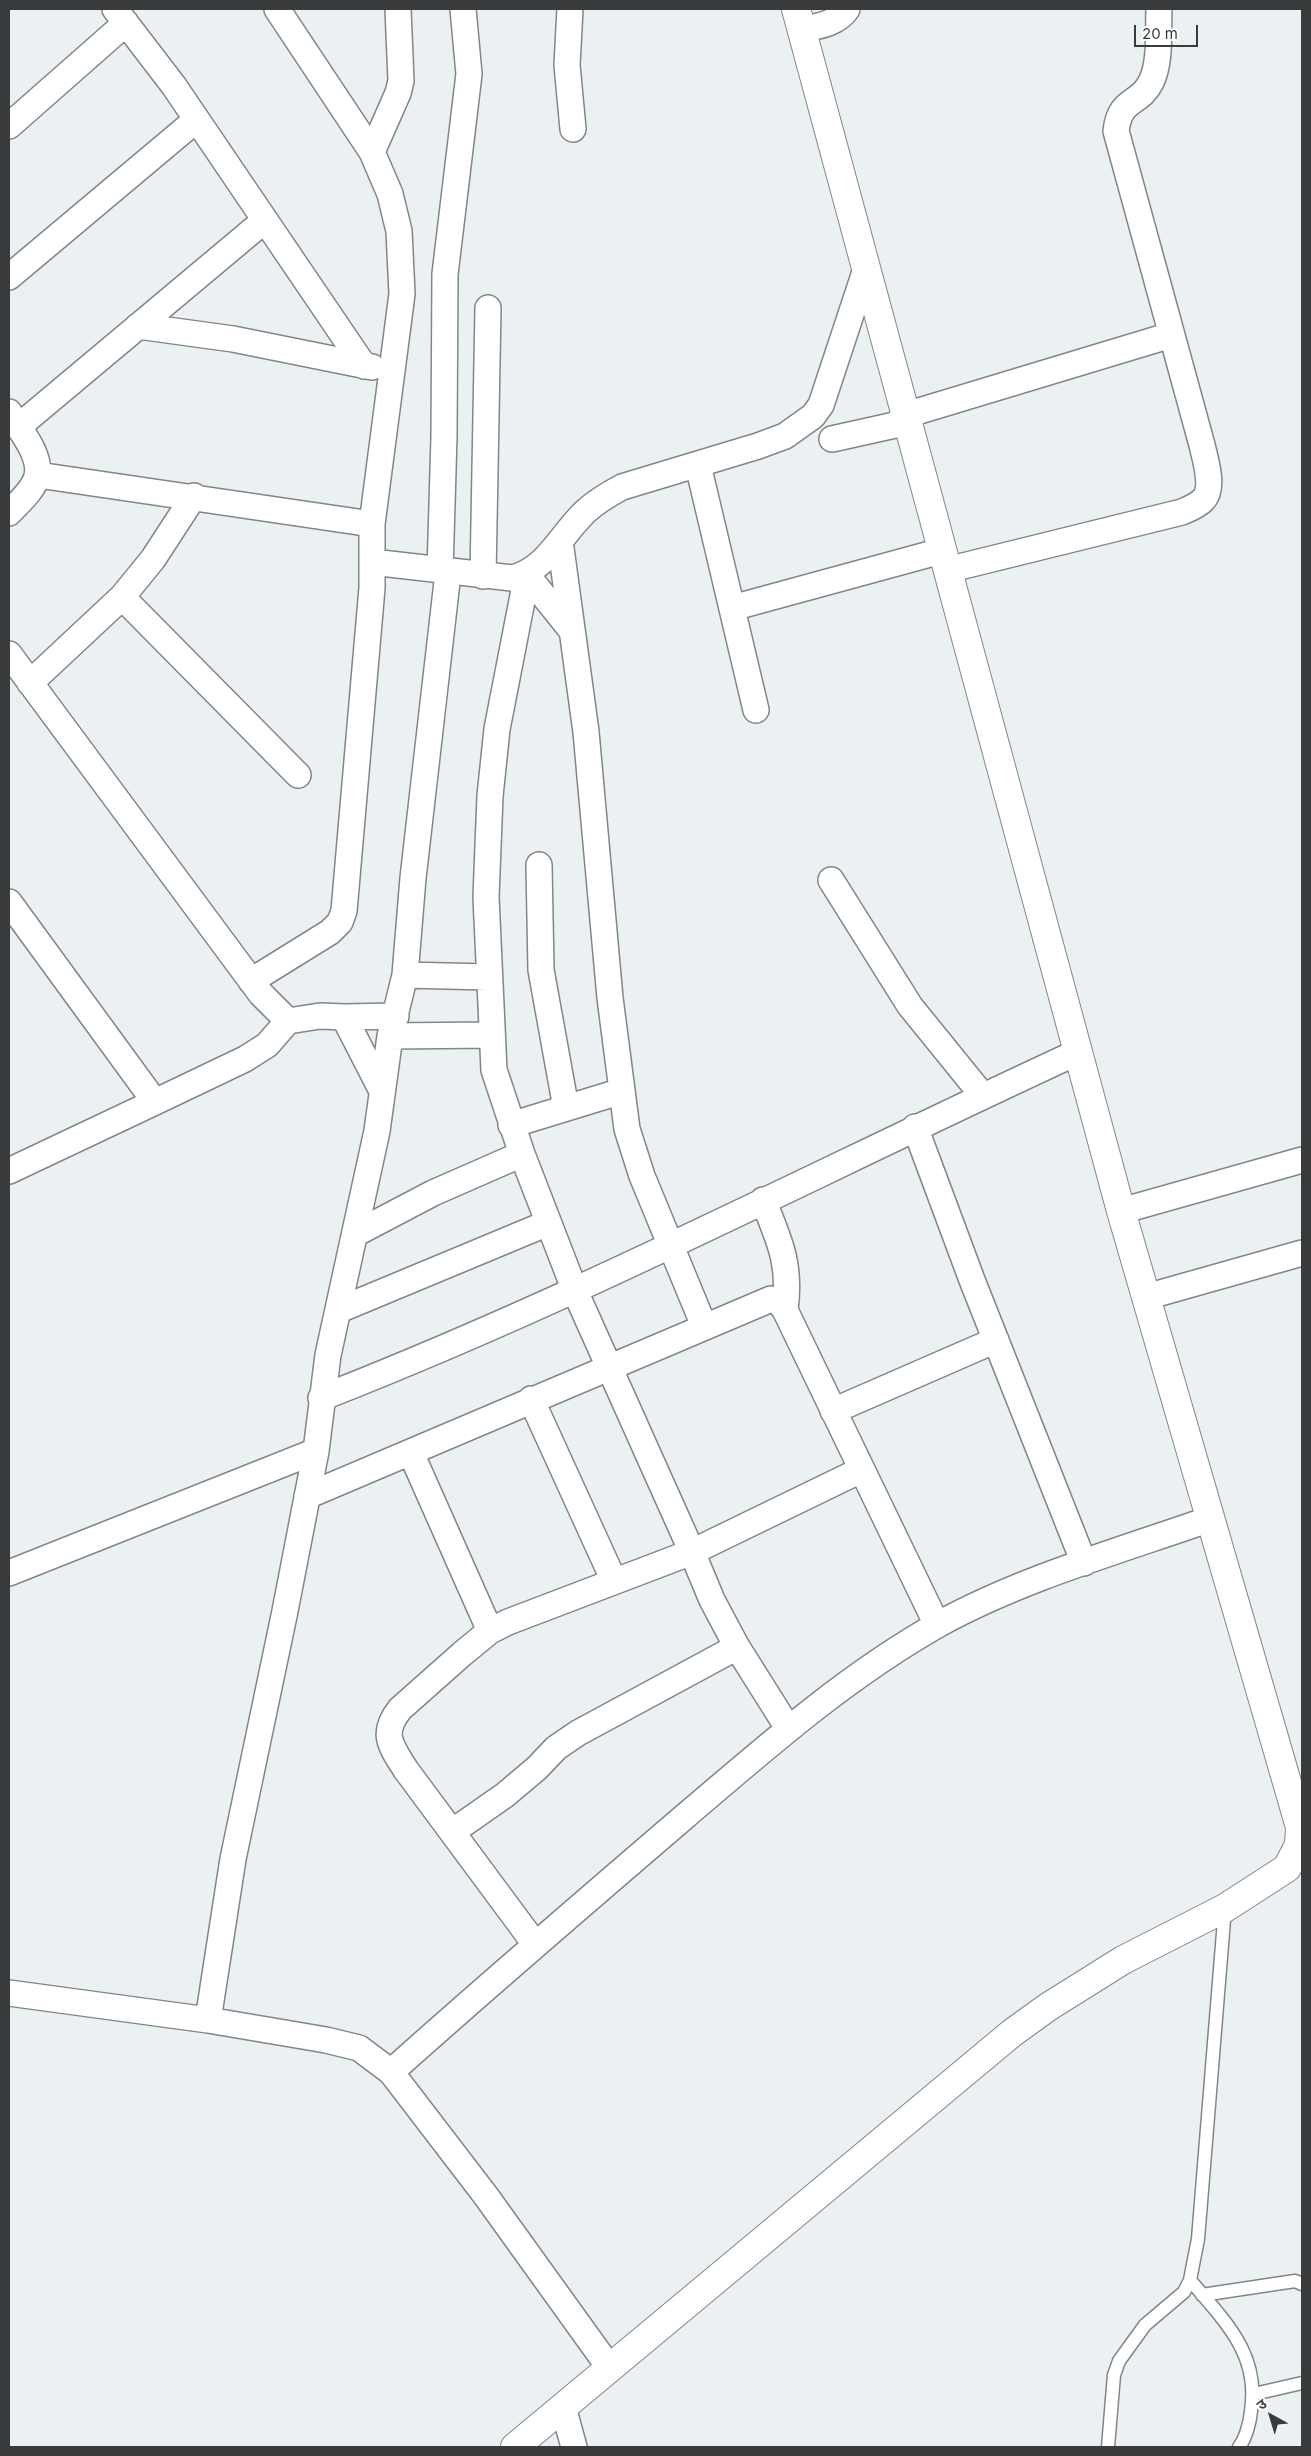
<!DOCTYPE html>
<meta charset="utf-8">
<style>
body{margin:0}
#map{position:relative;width:1311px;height:2456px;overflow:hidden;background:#ebf0f3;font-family:Inter,"Noto Sans Devanagari",sans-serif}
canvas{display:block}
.frame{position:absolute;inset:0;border:10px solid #393a3c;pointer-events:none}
.north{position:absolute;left:1246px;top:2391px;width:50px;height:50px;-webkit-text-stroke:4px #fff;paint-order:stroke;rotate:321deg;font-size:14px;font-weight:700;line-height:20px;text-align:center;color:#393a3c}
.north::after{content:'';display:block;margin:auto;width:18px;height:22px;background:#393a3c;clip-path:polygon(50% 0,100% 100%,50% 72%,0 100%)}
.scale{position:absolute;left:1134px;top:25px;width:64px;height:22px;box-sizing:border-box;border:2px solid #393a3c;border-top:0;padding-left:6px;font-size:15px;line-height:18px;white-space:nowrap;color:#393a3c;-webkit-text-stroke:4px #fff;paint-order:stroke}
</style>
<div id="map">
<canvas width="1311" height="2456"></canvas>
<div class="frame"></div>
<div class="north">उ</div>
<div class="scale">20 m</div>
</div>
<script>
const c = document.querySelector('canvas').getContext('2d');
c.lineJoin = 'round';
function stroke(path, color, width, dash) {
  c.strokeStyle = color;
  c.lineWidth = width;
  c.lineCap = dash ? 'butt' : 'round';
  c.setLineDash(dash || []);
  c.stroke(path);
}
const service = new Path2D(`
 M1190,2280C1224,2321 1260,2353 1251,2411C1250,2422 1246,2438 1239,2447
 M1202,2295L1295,2281L1302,2284
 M1254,2394L1302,2383
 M1108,2447L1114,2375L1119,2361L1145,2325L1184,2292L1190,2280L1198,2239L1225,1908`);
const minor = new Path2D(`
 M115,9L174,86L364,366
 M277,9L372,152
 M570,9L567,65L573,129
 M801,30C818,26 837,24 847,9
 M9,126L126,23
 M9,277L196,120
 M138,326L233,339L372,367
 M9,412C19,429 42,455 37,476C34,490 18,503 9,513
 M18,427L265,220
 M832,439L895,425L906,415L1171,335
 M698,465L756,710
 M38,475L372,524
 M560,541L586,732L610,998L627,1129L642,1176L704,1326
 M372,562L512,578C547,570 561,534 586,511C597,501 609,494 622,487L758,446L785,436L813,416L821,405L866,269
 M947,570L1182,512C1189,509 1197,506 1203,500C1215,488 1205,459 1202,445L1116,131C1120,97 1139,106 1151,82C1161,62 1158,31 1159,9
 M440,571L444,437L445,274L469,74L463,9
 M527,575L497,729L490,796L486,897L494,1070L522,1154L575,1291L692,1552L712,1600L737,1647L788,1728
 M527,575L572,631
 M483,576L488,308
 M122,597L298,775
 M732,608L941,551
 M9,654L261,994L288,1021
 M30,683L122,597L153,559L194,496
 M539,865L541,970L566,1108
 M831,880L910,1006L983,1096
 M9,902L155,1102L9,1171
 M405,975L488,977
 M251,981L330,932L340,922L344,911L372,588V524L402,294L399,231L390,194L372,152L398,93L401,81L398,9
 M344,1017L382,1091
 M390,1036L491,1035
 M155,1102L245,1059L267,1045L288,1021L320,1016L344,1017L396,1016
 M511,1125L622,1091
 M915,1127L972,1280L1084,1563
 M763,1200C780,1242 791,1264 785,1310
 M1121,1211L1302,1160
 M355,1234L433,1193L522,1154
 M1146,1297L1302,1253
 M339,1310L548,1223
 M321,1398C580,1297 826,1168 1078,1052
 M531,1399L614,1581
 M833,1411L996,1340
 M411,1453L490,1631
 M307,1496L771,1299L779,1302L785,1310L937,1625
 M9,1573L316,1451
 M452,1832L505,1795L537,1768L556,1748L578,1733L737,1647
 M535,1944L406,1770C391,1746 380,1734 400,1709L462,1654L490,1631L508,1622L692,1552L861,1470
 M9,1993L208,2020L326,2040L359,2048L391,2072L486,2196L609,2367
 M208,2020L233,1859L285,1611L316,1451L328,1355L377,1131L390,1036L405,975L413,878L448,573
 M391,2072C487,1986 585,1902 683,1818C764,1749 845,1677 939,1624C1023,1578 1119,1551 1210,1519
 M563,2407L574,2447`);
const tertiary = new Path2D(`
 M515,2447L1012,2033L1048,2007L1123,1960L1225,1908L1287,1868L1299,1845L1300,1827L1121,1211L796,9`);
stroke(service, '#828689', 15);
stroke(minor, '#828689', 28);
stroke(tertiary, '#828689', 30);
stroke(service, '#fff', 12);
stroke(minor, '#fff', 25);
stroke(tertiary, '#fff', 28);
</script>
